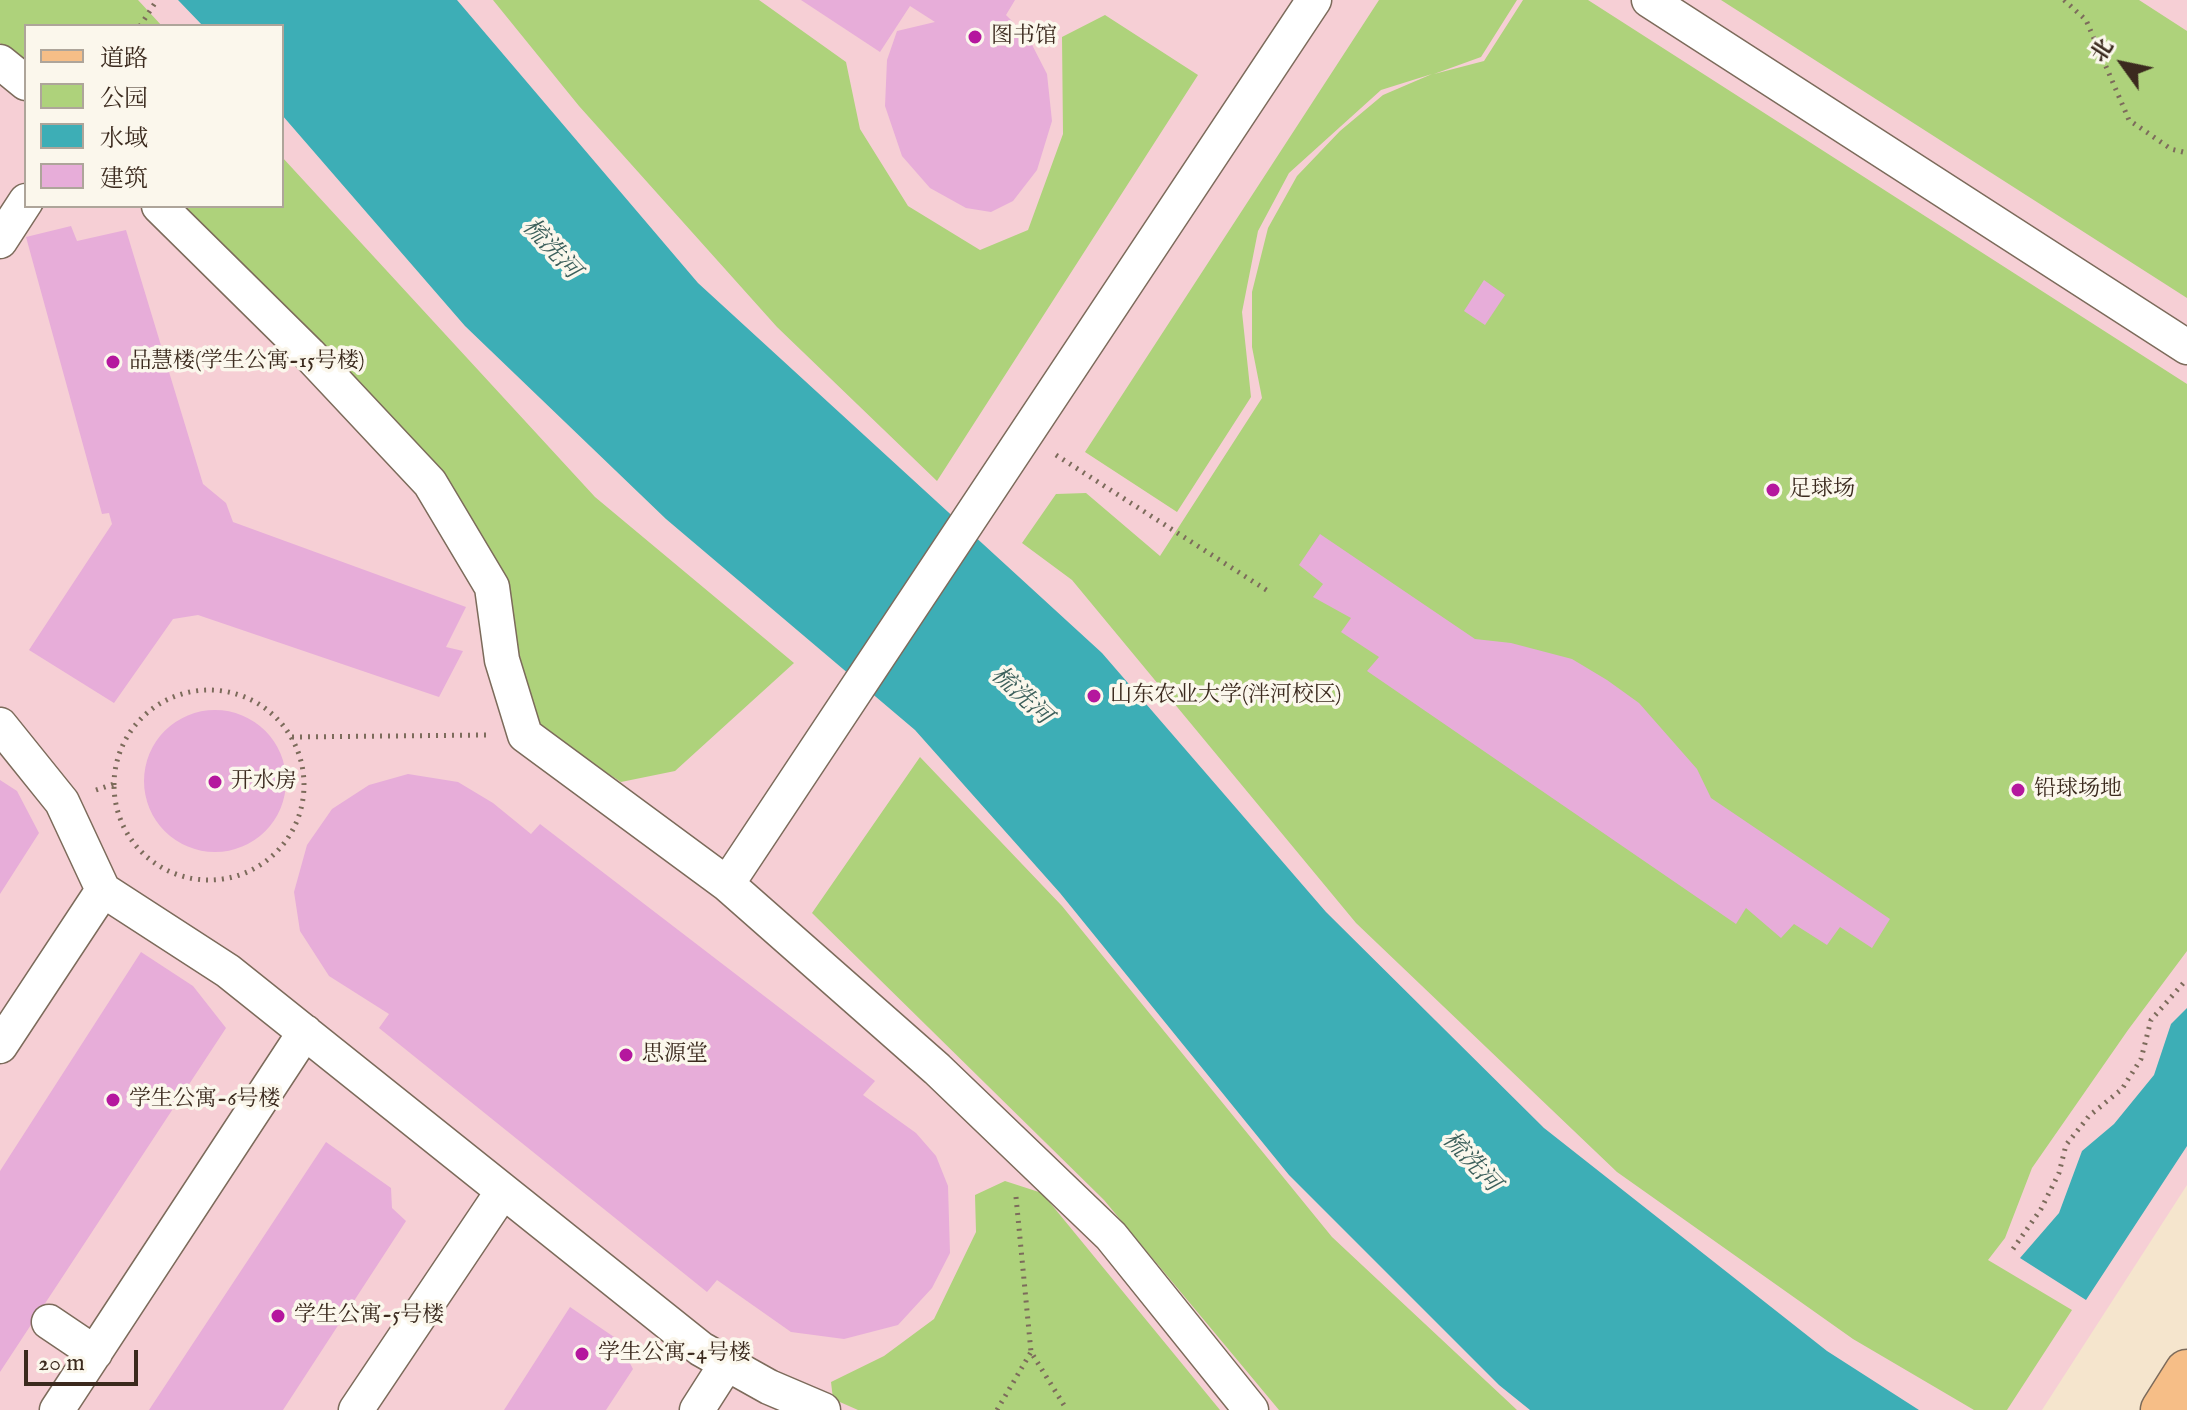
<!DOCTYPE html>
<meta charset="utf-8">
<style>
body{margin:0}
#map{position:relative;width:2187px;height:1410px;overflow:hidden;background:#f5e5cd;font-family:"IM FELL English","Noto Serif SC",serif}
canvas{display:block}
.legend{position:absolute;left:24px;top:24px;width:260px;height:184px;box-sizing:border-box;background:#fbf7ec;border:2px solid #aea59a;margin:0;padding:10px 14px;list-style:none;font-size:24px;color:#3b2a1e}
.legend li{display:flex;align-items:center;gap:16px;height:40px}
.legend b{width:40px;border:2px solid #aea59a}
.north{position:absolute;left:2083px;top:24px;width:80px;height:80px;-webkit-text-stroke:6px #fbf7ec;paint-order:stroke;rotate:303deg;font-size:22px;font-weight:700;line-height:32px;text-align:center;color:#3b2a1e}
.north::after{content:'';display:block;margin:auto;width:28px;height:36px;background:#3b2a1e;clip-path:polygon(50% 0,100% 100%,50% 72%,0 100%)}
.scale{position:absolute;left:24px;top:1350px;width:114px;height:36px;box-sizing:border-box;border:4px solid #3b2a1e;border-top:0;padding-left:10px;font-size:24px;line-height:28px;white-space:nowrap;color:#3b2a1e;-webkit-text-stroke:6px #fbf7ec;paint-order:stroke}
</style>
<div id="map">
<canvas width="2187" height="1410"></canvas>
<ul class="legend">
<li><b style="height:10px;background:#f6be87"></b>道路</li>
<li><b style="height:22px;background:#aed27b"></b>公园</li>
<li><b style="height:22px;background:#3daeb6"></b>水域</li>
<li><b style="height:22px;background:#e7add9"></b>建筑</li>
</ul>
<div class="north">北</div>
<div class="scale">20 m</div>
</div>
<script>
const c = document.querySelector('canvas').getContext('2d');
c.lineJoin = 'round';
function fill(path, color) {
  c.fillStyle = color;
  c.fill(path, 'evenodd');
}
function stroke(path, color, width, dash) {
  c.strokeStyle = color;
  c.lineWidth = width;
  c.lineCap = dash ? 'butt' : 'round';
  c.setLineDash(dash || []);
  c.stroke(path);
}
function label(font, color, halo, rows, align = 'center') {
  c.font = font + ' "IM FELL English","Noto Serif SC",serif';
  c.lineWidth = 7;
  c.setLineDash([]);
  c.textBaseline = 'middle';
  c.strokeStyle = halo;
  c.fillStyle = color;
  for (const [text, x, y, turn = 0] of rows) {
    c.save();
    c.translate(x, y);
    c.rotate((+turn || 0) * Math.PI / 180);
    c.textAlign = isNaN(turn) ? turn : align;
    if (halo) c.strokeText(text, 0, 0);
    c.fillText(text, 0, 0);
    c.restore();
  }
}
fill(new Path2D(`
 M0,0H2187V1185L2042,1410H0ZM26,26H282V206H26Z`), '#f6cfd5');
fill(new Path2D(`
 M0,0H138L162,26H26V65L0,43Z
 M493,0H759L846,62L860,129L908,206L980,250L1028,230L1063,134L1062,37L1105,15L1198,75L937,481L777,327L579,106Z
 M1379,0H1517L1481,57L1434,74L1484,61L1523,0H1588L2187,384V951L2128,1030L2032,1168L2005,1238L1988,1260L2072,1310L2007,1410H1974L1853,1339L1617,1172L1356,923L1072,580L1022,543L1056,494L1086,493L1160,556L1262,398L1252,347V292L1268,228L1297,176L1340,131L1383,95L1432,74L1381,90L1289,173L1258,231L1242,312L1251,397L1177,512L1085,452Z
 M1721,0H2139L2187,31V298Z
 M282,157L595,497L794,663L675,771L621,782L538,728L510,617L454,500L176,206H282Z
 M920,757L1062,906L1332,1237L1517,1410H1279L1104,1200L812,913Z
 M1005,1181L1042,1193L1220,1410H858L833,1399L831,1382L884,1356L934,1319L976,1232L975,1195Z`), '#aed27b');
fill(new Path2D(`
 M178,0H457L698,283L1102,653L1326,912L1544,1128L1827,1351L1919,1410H1530L1499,1385L1289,1175L1060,893L915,730L666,519L465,326L282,115V26H203Z
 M2187,1008V1146L2086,1300L2020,1258L2059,1213L2082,1151L2114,1124L2154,1075L2171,1024Z`), '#3daeb6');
fill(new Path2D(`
 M801,0H1015L1006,15L1028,37L1047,74L1052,121L1037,170L1013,201L991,212L966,208L930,188L902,156L885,106L887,60L897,31L935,22L910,6L880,52Z
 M71,226L77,241L126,230L203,484L226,503L233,522L466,607L446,647L463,651L439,697L198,615L173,619L114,703L29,650L112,524L109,513L102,514L26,237Z
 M1484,280L1505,295L1485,325L1464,311Z
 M1320,534L1475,639L1511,643L1572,659L1607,680L1639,703L1697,769L1711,798L1890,919L1872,948L1840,927L1827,945L1794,924L1781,938L1746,908L1736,924L1367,671L1379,657L1341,632L1351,618L1313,597L1323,584L1299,565Z
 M144 781a71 71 0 1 1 142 0a71 71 0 1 1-142 0Z
 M408,774L458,782L493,803L531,834L540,824L875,1081L863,1095L916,1133L936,1156L948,1186L950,1253L932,1288L898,1325L844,1339L791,1332L717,1280L707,1292L379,1028L389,1014L329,976L300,931L294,892L307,845L332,809L369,785Z
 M0,780L17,791L39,833L0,894Z
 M141,952L193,986L226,1028L0,1372V1171Z
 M326,1142L391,1188L392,1208L406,1221L283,1410H149Z
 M570,1307L617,1339L633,1369L606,1410H504Z`), '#e7add9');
const street = new Path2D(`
 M1649,0L2187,347
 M0,62L26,83
 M159,206L309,354L430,483L492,587L502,660L525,735L727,884L937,1069L1111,1236L1251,1410
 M0,241L26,201
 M0,725L62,802L103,890L228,971L701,1349L769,1387L823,1410
 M727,884L1314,0
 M0,1046L103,890
 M49,1322L95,1353
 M57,1410L305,1032
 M356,1410L503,1191
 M697,1410L727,1363`);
const primary = new Path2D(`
 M2163,1410L2187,1372`);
stroke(street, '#7c6b5b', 37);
stroke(primary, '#7c6b5b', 47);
stroke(new Path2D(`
 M2064,0L2086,20L2129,120L2171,149L2187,153
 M140,26L157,0
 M1056,455L1271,593
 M114 785a95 95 0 1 1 190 0a95 95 0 1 1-190 0Z
 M292,737L487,735
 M96,790L114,784
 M1016,1197L1031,1352L1067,1410
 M2013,1249L2041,1209L2059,1173L2066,1145L2089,1116L2122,1089L2141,1059L2151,1020L2187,979
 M997,1410L1031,1352`), '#7c6b5b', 5, [2, 6]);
stroke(street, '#fff', 34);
stroke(primary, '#f6be87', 44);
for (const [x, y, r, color] of [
 [975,37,8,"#b5179e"],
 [113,362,8,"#b5179e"],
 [1773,490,8,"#b5179e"],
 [1094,696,8,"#b5179e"],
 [215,782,8,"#b5179e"],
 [2018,790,8,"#b5179e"],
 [626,1055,8,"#b5179e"],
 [113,1100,8,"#b5179e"],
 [278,1316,8,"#b5179e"],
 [582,1354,8,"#b5179e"]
]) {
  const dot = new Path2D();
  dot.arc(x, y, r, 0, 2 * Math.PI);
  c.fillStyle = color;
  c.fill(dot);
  stroke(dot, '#fbf7ec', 3);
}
label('22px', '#3b2a1e', '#fbf7ec', [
 ["图书馆",991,37],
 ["品慧楼(学生公寓-15号楼)",129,362],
 ["足球场",1789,490],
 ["山东农业大学(泮河校区)",1110,696],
 ["开水房",231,782],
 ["铅球场地",2034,790],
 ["思源堂",642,1055],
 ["学生公寓-6号楼",129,1100],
 ["学生公寓-5号楼",294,1316],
 ["学生公寓-4号楼",598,1354]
], 'left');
label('italic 24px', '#3c5f5b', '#fbf7ec', [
 ["梳洗河",550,250,47],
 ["梳洗河",1020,697,43],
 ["梳洗河",1470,1163,47]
]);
</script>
